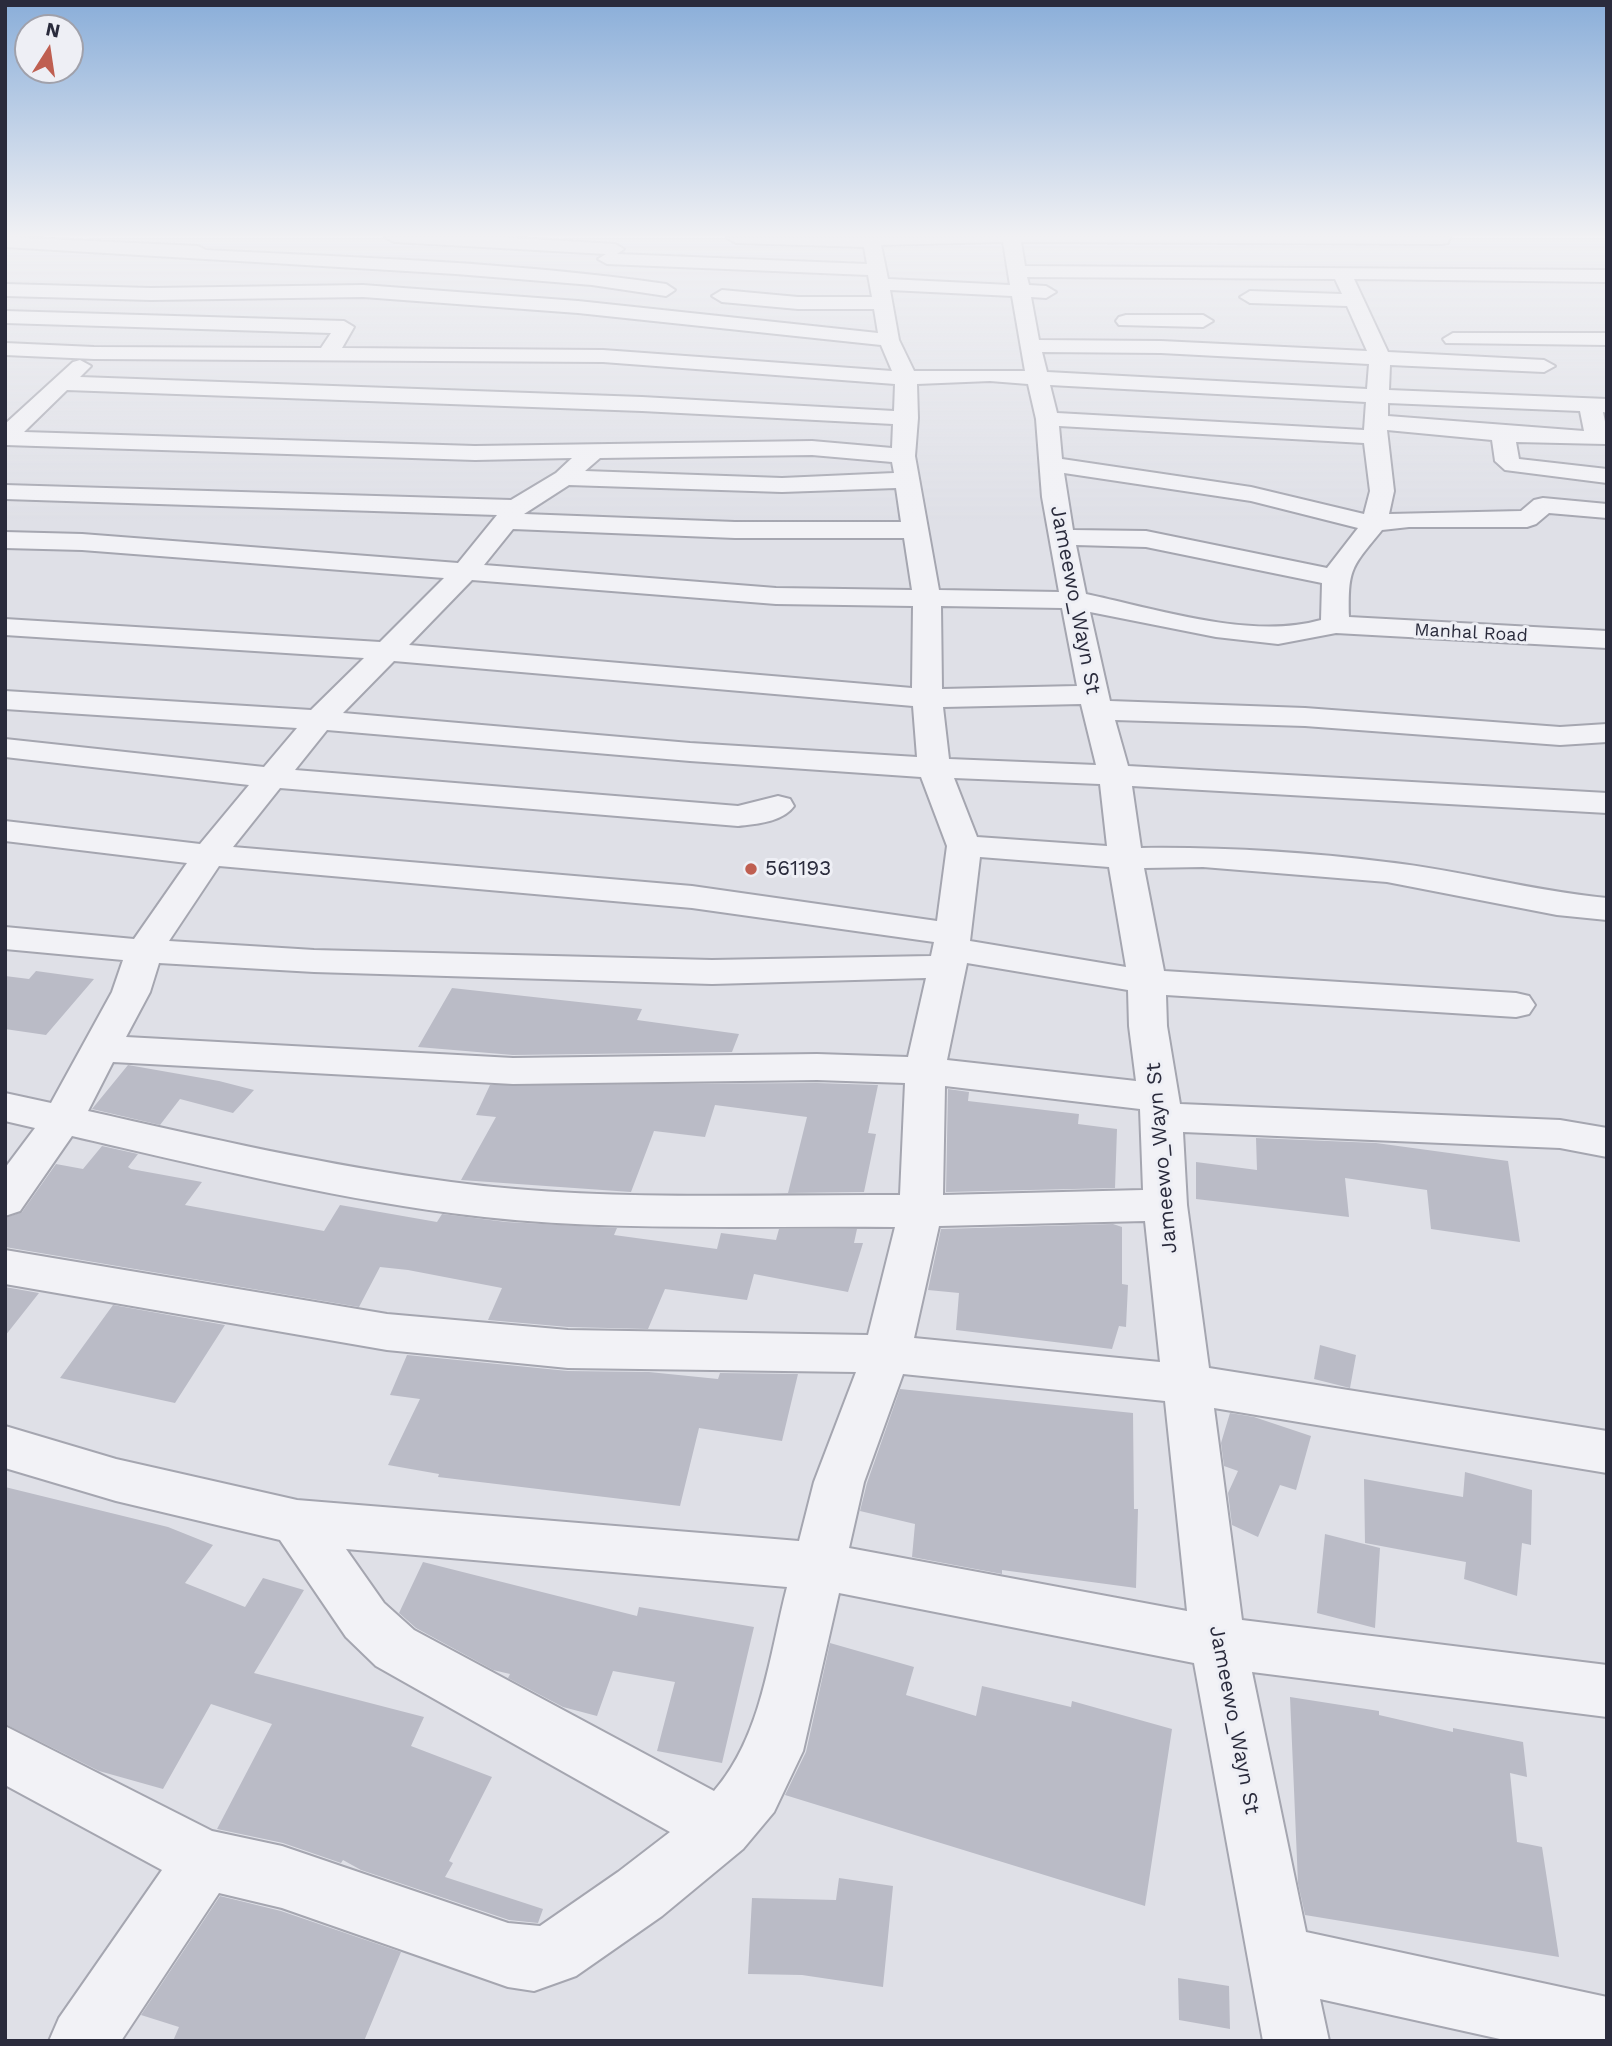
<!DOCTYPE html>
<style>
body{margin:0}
#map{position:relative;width:1612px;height:2046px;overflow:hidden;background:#dfe0e7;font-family:"Work Sans",sans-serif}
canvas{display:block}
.frame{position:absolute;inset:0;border:7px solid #2a2b3c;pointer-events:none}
.north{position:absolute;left:14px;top:14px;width:70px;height:70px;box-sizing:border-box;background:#eeeff5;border:2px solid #a0a1ab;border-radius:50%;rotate:12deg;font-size:19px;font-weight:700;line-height:28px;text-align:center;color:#2a2b3c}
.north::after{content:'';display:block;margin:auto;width:24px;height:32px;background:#bf5f51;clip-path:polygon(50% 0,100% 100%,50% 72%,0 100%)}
</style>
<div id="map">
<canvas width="1612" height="2046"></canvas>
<div class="frame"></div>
<div class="north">N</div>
</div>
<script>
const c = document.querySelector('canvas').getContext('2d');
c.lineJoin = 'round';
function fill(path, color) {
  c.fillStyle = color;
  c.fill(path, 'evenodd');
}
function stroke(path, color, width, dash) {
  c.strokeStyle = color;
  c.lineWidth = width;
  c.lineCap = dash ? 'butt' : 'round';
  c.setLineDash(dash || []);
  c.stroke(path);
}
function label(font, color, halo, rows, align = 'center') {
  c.font = font + ' "Work Sans",sans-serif';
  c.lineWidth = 6;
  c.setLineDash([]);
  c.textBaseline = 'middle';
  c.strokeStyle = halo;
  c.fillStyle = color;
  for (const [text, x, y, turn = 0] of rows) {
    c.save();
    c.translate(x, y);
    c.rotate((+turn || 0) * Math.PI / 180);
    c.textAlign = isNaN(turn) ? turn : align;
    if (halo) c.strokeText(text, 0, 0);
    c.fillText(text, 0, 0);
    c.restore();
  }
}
fill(new Path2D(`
 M36,971L94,979L46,1035L5,1029V976L29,979Z
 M452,988L642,1009L637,1020L739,1034L732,1052L513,1055L418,1047Z
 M128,1065L219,1081L254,1090L233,1113L180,1099L160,1125L92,1109Z
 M817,1083L878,1085L868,1133L876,1134L864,1192L788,1193L807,1117L715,1105L705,1137L654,1131L631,1192L461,1180L496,1117L476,1115L490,1085Z
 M948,1089L969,1092L968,1101L1079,1114L1078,1124L1117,1129L1115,1188L946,1192Z
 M1256,1138L1376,1143L1508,1161L1520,1242L1431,1229L1427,1190L1345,1178L1349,1217L1196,1199V1162L1257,1170Z
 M102,1146L138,1154L128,1167L131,1169L202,1182L185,1205L324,1231L340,1205L437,1222L442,1214L506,1222L617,1228L614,1235L717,1249L721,1233L776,1240L779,1229H857L854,1243H863L848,1292L754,1274L747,1300L665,1289L648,1329L568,1327L488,1320L502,1288L408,1270L380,1267L359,1307L5,1247V1218L22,1212L56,1164L83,1169Z
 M1113,1224L1122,1227V1284L1128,1285L1126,1327L1119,1326L1112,1349L956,1330L959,1293L928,1290L941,1229Z
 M5,1287L39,1293L5,1336Z
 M113,1305L225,1325L175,1403L60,1378Z
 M1320,1345L1356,1355L1350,1388L1314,1379Z
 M407,1355L568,1371L649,1372L718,1379L720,1373L798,1374L782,1441L699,1428L680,1506L438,1477L439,1474L388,1465L420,1399L390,1395Z
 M900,1389L1133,1413L1134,1509H1138L1136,1588L1002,1570V1574L912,1557L915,1524L860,1511L867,1483Z
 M1230,1413L1254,1417L1311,1436L1296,1490L1280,1485L1258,1537L1232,1525L1228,1493L1238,1471L1224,1466L1221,1443Z
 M1465,1472L1532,1490L1531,1545L1522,1543L1517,1596L1464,1579L1466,1562L1365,1543L1364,1479L1463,1497Z
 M5,1487L168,1527L213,1545L185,1583L245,1607L263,1578L304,1590L254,1673L424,1717L411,1746L492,1777L449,1861L453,1863L445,1877L543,1909L538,1923L509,1920L361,1870L343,1860L341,1863L283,1843L217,1829L272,1724L211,1704L163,1789L99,1771L5,1724Z
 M1325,1534L1380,1548L1375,1628L1317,1613Z
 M423,1562L637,1616L639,1607L754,1627L722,1763L657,1751L675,1682L613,1671L597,1716L563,1707L508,1678L510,1674L493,1670L416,1628L399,1613Z
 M830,1643L914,1667L906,1695L976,1716L982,1686L1071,1707L1072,1701L1172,1729L1145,1906L785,1795L806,1752Z
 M1290,1697L1379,1711V1715L1453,1732V1728L1523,1742L1527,1777L1510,1773L1517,1842L1542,1847L1559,1957L1305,1915L1298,1883Z
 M839,1878L893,1886L883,1987L802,1975L748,1974L752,1898L836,1900Z
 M220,1896L281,1911L401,1952L364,2041H173L179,2027L141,2015Z
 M1178,1978L1229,1986L1230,2029L1179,2020Z`), '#babbc6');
const minor = new Path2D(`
 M5,237L198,246L206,250C360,258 514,262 666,284L675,290L666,296L592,285L456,274L5,247Z
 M385,237H498L615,244L624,249L617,254L867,264L864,247L736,243L727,238L1450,237L1448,243L1442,244L1021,242L1025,266L1607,270V282L1354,279L1388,352L1544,360L1555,366L1544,372L1390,365L1389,390L1607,399V413L1603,412L1607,431L1605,444L1516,442L1519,459L1607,469V483L1505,470L1495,461L1492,440L1387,430L1394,491L1389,514L1521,511L1534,500L1543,498L1607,504V518L1549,513L1536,524L1527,527H1409L1382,530C1351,568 1348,568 1349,617L1607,631V648L1336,633L1278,644L1216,637L1090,612L1110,701L1305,708L1560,727L1607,724V742L1560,745L1305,726L1115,720L1128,766L1607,793V813L1132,786L1141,848C1222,847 1305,852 1386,862C1460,870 1532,891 1607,898V920L1557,915L1387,882L1203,867L1144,868L1164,971L1516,993L1529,996L1535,1005L1529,1014L1516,1017L1166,995L1167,1026L1180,1104L1560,1120L1607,1128V1157L1560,1148L1183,1132L1187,1205L1209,1368L1607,1431V1473L1214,1408L1242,1620L1607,1665V1717L1252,1672L1306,1932L1607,1997V2041H1509L1320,1999L1329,2041H1263L1194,1663L839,1593L803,1751L774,1812L743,1849L662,1916L576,1976L534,1991L508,1987L282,1908L219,1893L121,2041H49L59,2018L162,1870L5,1785V1726L212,1831L282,1846L508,1923L540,1926L618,1872L670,1832L376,1666L346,1637L280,1540L116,1501L5,1468V1426L116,1459L297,1500L799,1541L814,1482L856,1372L568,1368L387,1350L5,1284V1250L387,1314L568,1330L868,1335L895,1227C748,1225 597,1233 451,1213C323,1196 198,1165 72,1136L20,1211L5,1216V1168L35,1128L5,1121V1093L51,1103L112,992L123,960L5,949V927L134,939L187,863L5,841V821L200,844L249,785L5,757V739L264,767L297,728L5,709V691L311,710L364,658L5,635V619L380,642L444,578L82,550L5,548V532L82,534L458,563L497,515L5,499V485L511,500L556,473L572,458L475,460L5,445V424L73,362L80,360L91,366L80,377L642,397L894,411L895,384L603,362L94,359L5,355V343L94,347L321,348L331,333L5,323V311L344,321L354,327L342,348L603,350L892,371L881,345L578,313L363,297L151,300L5,296V284L151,288L363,285L578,301L878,333L874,309H798L722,302L712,296L722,290L798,297H872L868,275L607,264L598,259L606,254L394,242ZM1003,242L1010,285L888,279L881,245ZM1027,277L1335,279L1342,294L1250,291L1240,297L1250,303L1347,306L1367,351L1161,341L1039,340L1031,297L1046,298L1056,292L1046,286L1029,285ZM890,290L1012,296L1025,371H914L899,340ZM1042,352L1161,353L1369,364L1367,389L1047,372ZM990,381L1028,384L1036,419L1042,497L1059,592L939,590L915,456L918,418L917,384ZM1050,385L1366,402L1364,430L1057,413ZM67,390L642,411L893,424L892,448L812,441L475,446L24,432ZM1388,403L1580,411L1584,431L1388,416ZM1059,426L1364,443L1370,491L1364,514L1251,487L1062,459ZM812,455L892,462L894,473L782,478L585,471L600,458ZM1064,473L1251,501L1358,528L1327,568L1146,531L1073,530ZM569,485L782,492L896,488L901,522H735L524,514ZM513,529L735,538H904L912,590L776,588L484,565ZM1076,545L1146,547L1322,583L1321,620C1251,640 1157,609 1086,594ZM472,580L776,604L913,606L912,688L409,645ZM941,606L1062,608L1077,686L942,689ZM394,661L913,706L917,757L690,743L343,713ZM1081,704L1096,765L949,759L943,707ZM327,730L690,761L921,777L947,846L937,921L692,886L233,847L280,788L738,826C756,824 783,822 794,806L790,799L778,796L738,806L295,770ZM954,778L1100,784L1107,846L977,837ZM980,857L1109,867L1126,967L970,941ZM219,866L692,908L934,942L931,956L712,960L314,950L169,941ZM159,963L314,972L712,984L926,978L908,1057L817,1054L513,1058L126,1037L150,992ZM967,963L1128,990L1129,1026L1136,1081L947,1060ZM113,1062L513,1084L817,1080L905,1083L900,1195C751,1194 599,1202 451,1182C328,1166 208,1138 88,1111ZM945,1086L1140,1109L1143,1190L943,1195ZM1145,1221L1160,1362L914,1338L939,1226ZM903,1374L1165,1401L1187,1611L849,1548L864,1482ZM346,1549L787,1587C769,1656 762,1736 714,1791L414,1630L384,1603Z
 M1126,315H1203L1213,321L1203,327L1119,325L1116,321L1119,317Z
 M1453,333H1607V345L1446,343L1443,339Z`);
stroke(minor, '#a5a6b0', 4);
fill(minor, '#f2f2f6');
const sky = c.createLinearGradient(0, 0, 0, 524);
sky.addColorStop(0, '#8aaed9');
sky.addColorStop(0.45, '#f1f1f4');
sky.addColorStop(1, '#f1f1f400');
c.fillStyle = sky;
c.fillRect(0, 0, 1612, 524);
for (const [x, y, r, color] of [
 [751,869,7,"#bf5f51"]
]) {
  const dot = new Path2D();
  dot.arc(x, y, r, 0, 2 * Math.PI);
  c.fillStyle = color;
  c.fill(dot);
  stroke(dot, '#eeeff5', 2.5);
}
label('18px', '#2a2b3c', '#eeeff5', [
 ["Manhal Road",1471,633,3]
]);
label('21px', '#2a2b3c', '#eeeff5', [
 ["Jameewo_Wayn St",1075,600,79],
 ["Jameewo_Wayn St",1162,1158,-95],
 ["Jameewo_Wayn St",1234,1720,79]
]);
label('21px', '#2a2b3c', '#eeeff5', [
 ["561193",765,869]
], 'left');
</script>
